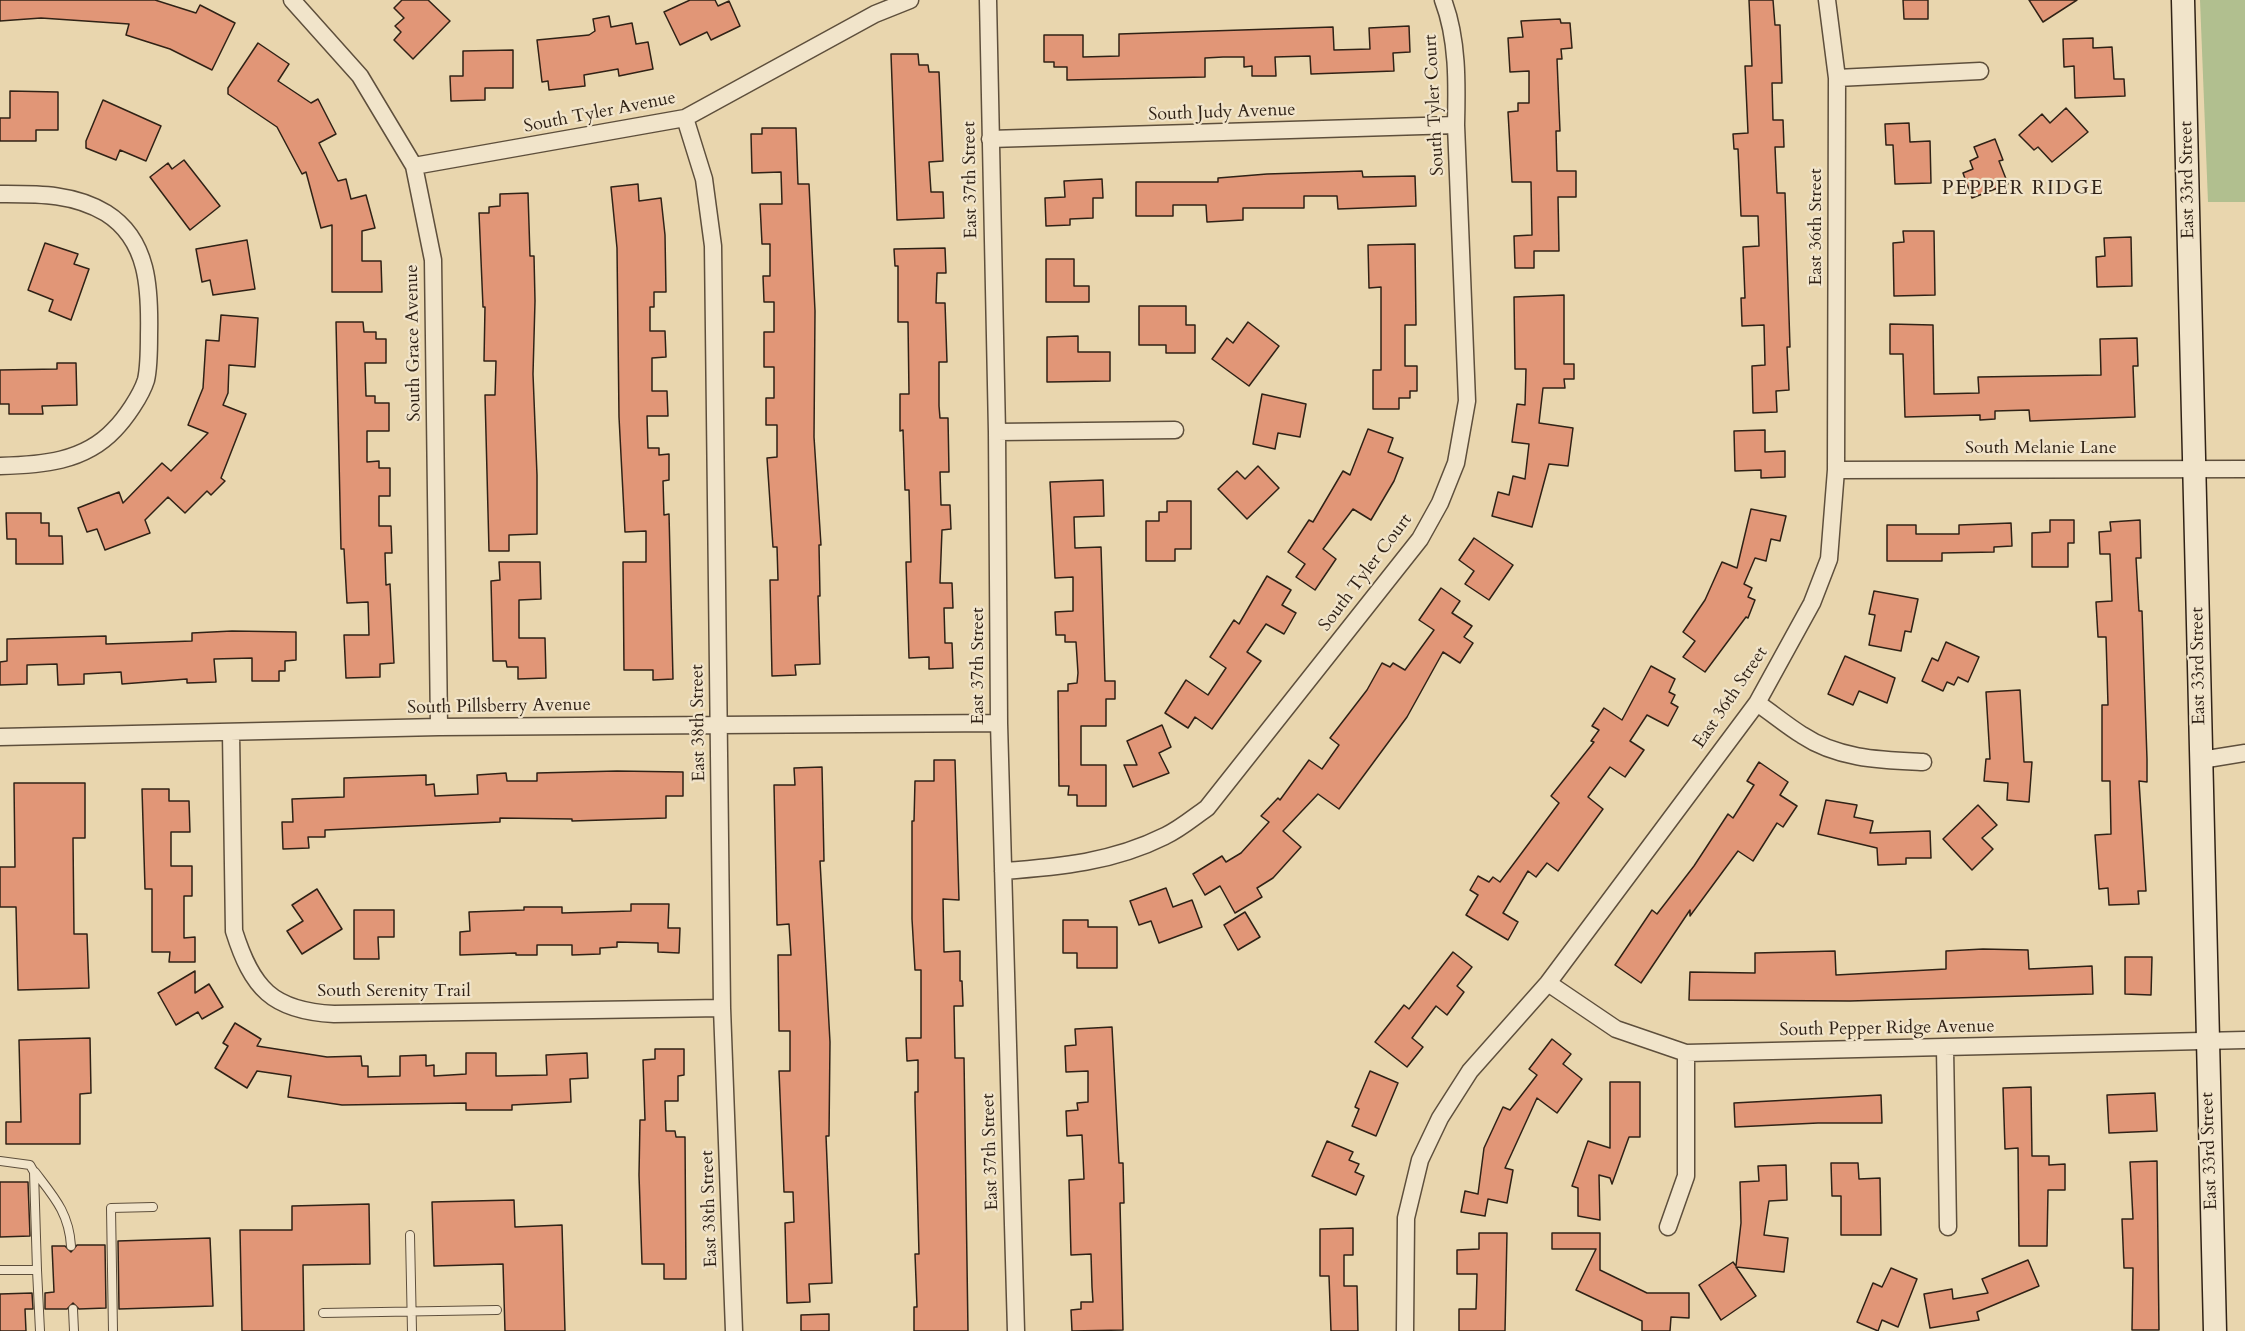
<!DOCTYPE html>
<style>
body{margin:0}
canvas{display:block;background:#e9d6ae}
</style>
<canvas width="2245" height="1331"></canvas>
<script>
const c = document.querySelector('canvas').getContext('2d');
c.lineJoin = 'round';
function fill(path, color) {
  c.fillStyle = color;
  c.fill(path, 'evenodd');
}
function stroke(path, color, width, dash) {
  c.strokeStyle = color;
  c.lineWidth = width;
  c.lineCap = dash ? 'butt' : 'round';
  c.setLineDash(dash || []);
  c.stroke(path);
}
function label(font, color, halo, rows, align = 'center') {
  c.font = font + ' Cardo,serif';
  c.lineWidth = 4.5;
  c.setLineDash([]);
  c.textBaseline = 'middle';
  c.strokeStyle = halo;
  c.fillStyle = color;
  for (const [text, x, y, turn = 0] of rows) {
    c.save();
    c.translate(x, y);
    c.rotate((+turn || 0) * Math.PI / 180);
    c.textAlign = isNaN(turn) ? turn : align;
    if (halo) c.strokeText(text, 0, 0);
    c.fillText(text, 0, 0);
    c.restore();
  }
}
fill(new Path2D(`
 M2200,0H2245V202H2208Z`), '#b1bf8f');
const building = new Path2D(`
 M0,0H155L196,13L200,5L235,23L212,70L170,49L126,35L129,24L41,18L0,21Z
 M402,0H428L450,21L413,59L394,40L401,32L395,26L404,18L394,8Z
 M690,0H715L718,6L729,1L740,26L711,40L707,32L680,45L664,12Z
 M1749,0H1773L1775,25H1780L1782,83H1772L1773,120H1783L1784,147H1775L1777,193H1785L1790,347H1787L1789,390L1776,391L1777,412L1753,413L1752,366L1765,365L1764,325L1742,326L1741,298H1745L1743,247L1759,246L1758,216H1741L1738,149H1734L1733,134L1748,133L1745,66H1752Z
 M1903,0H1928V19H1904Z
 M2029,0H2077L2043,22Z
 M609,16L611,27L632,23L636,44L648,42L653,69L619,76L618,69L584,75L585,86L549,90L548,81L542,82L537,40L589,35L595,31L593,19Z
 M1560,19L1561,23H1570L1572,48L1561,49L1562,59H1557L1560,131H1556L1557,171H1576V197H1558L1559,251H1534V268H1515L1514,236L1532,235L1531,182H1512L1508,112L1518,111V103H1529V71L1510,72L1508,38L1523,37L1521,21Z
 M1409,26L1410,52L1393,53L1394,71L1311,74L1310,56L1275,57L1276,76H1252V66L1244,67V57H1223L1205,58V77L1067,80V67H1054V62H1044V35H1083V57L1119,56V34L1333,27L1334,50L1370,49L1369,28Z
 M2093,38V48L2112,47L2114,79H2124L2125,96L2075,98L2074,66L2064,67L2063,39Z
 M258,43L289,64L278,81L311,103L318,99L336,134L319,143L338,181L346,179L351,199L366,195L375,228L362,231V261H381L382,292H332V225L321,228L306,172L302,174L277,127L228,94V88Z
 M513,50V88H485V100L451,101L450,76H463V51Z
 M891,54H918L919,65H928L929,72H939L943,161L929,162L931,192H943L944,218L897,220Z
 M10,91L58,92V130H36V141H0V118H10Z
 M103,100L161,126L146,161L120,150L116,160L86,148V141Z
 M2066,108L2088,132L2052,162L2038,147L2034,150L2019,135L2042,114L2050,123Z
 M1909,123L1910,142L1930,141L1931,183L1895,184L1893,145H1886L1885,124Z
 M762,128H796L798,184H809L815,311L814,437L821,545H819L820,596H818L820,664L795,665L796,675L772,676L770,580H778L777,547H773L767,458L777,457V425H766V398H774V367H764V332H774V302H764L763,276H770V244H762L760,204H782L781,172L752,173L751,134H762Z
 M1995,139L2003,160L1999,161L2008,184L1972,198L1963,173L1973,169L1970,161L1978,157L1974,147Z
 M184,160L220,206L190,230L150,177L168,163L172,169Z
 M1362,171L1363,177L1415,176L1416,206L1338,209L1337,196H1304V208H1243V220L1207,222L1206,205H1173V216H1136V182H1218V178L1267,174Z
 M1102,179L1103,198H1093V218L1070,219V225L1046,226L1045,198L1065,197L1064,181Z
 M638,184L639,201L661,198L665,235L666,292H654V307H650V331H665L666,357L652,358V391H667L668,416H647L648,448H659V455L669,454V480L663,481L664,515L669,514L673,679L653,680V670H624L623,562H646V531L625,532L619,417L617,248L611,187Z
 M528,193L530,256H534L535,301L533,374L537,475V534L509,535V551H489L485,395H495L496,361H484L485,307H483L479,213H489V207L500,206V194Z
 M1903,231H1934L1935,295L1894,296L1893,243L1904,242Z
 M2131,237L2132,286L2097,287L2096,257L2105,256L2104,238Z
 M247,240L255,289L213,295L210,280L202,282L196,249Z
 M45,243L78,254L74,264L89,269L71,320L49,311L53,300L28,290Z
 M1415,244L1416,325H1405V366H1417V391H1410V398H1399V409H1373V370H1381V287L1369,288L1368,245Z
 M945,248L946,273H937L936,303H945L947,362H939V406L940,418H948L949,472H940L941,505H950L951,529L942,530L940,583H952L953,608H944L945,643H952L953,668L929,669V657L909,658L906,562H911L909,490H905L903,430L900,431V394H909L908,322H898V266H895L894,249Z
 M1046,259H1074V286H1089V302H1046Z
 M1564,295V364H1574V379H1564L1565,388H1543L1539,423L1573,428L1568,466L1549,464L1532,527L1492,516L1498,492L1509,495L1513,476L1525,479L1529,444L1512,442L1517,404L1525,405L1526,369H1515L1514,297Z
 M1139,306H1186V325H1195V353H1166V345H1139Z
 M221,315L258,318L255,367L229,365L228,393L223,405L246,414L221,478L225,481L211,495L207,491L185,513L168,497L145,520L150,533L105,550L97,529L87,532L78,508L119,492L123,503L162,463L171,471L208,433L188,425L203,388L206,340L219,341Z
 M336,322H363L364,332H376V339H386V363H365L366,396H375V403H389V431H367V462L379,461V468H390V496H379V526H391L392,553H385L386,585L390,584L394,663L380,664V677L346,678L344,635H369L368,602L347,603L344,549H341Z
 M1248,322L1279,346L1249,386L1212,359L1227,338L1233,343Z
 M1890,324L1933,325L1934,394L1979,393L1978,377L2101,375L2100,339L2137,338L2138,366H2133L2135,417L2030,421L2029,410L1995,411V419L1980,420V415L1905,417L1903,354H1890Z
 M1078,336V352H1110V381L1047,382V337Z
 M57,363H76L77,405L42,406L43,414H9V404H0V370L57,369Z
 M1262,394L1306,404L1300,437L1278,433L1275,449L1253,444Z
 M1368,429L1393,438L1388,452L1403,458L1394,481L1371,520L1353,509L1323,549L1336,559L1315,590L1296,577L1305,564L1288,552L1309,520L1313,522L1343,471L1350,475Z
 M1765,430V452L1785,451V477L1761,478V470L1735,471L1734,431Z
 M1258,466L1279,488L1247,519L1218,489L1237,471L1245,479Z
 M1103,480L1104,516L1074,517L1075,548L1101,547L1105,681H1115V699H1106V726H1081V765H1106V806H1077V795H1068L1069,786H1059L1058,691H1068V684L1077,683L1078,673L1076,642H1065V635H1056L1055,612L1073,611V577L1055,578L1050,482Z
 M1167,501H1191V549H1175V561H1146V521H1159V512H1167Z
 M1751,509L1786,516L1780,541L1771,539L1766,561L1755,558L1744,584L1752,588L1748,597L1755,600L1748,618L1746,617L1705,672L1683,657L1695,641L1683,632L1705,600L1722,562L1737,568Z
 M6,513H41V523H49V536H62L63,564H16V539H7Z
 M2050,520H2074V543H2068V567H2032V533L2050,532Z
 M2140,520L2141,558H2136L2139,611H2142L2147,759V782L2139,781L2146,891H2138L2139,904L2109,905L2108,888L2099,889L2095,835L2111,834L2110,781H2102V705H2108L2106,637H2098L2096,602L2112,601L2110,554H2100L2099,532L2111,531L2110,522Z
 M2011,523L2012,546L1994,547V552L1942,553V561H1887V525H1916V534H1959V525Z
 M1474,538L1513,565L1489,600L1465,584L1474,571L1459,560Z
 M499,562H540L541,599L519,600V638H545L546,678L518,679V667H507L506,661H493L491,581L500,580Z
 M1267,576L1291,590L1282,605L1296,613L1284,634L1266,624L1247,652L1261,661L1212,729L1195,717L1188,728L1165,713L1186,680L1208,695L1226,668L1210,657L1234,620L1239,624Z
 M1441,588L1460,601L1452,613L1472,626L1464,637L1473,643L1460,663L1443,652L1407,717L1339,809L1318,794L1283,831L1301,847L1273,878L1257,888L1262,897L1235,913L1220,886L1205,895L1193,874L1222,856L1226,862L1241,853L1269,822L1261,816L1278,798L1280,800L1309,760L1322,769L1339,745L1330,738L1367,690L1382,663L1390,667L1393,663L1405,670L1434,630L1419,620Z
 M1874,591L1918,599L1911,632L1905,631L1901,651L1869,645L1875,615L1869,614Z
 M232,631L296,632V660L285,661V671H279V681H252V658L214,659L216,682L187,683V679L122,684L121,672L84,674V684L58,685L57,664L27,665V684L0,685V662L7,661V639L106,636V644L192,641V633Z
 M1946,642L1979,657L1968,682L1958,677L1954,685L1947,682L1943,691L1922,681L1932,658L1938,661Z
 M1845,656L1895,678L1887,703L1859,691L1853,705L1828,694Z
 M1651,666L1675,679L1669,692L1675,695L1671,703L1678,707L1668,726L1647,715L1630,741L1644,750L1625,777L1610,767L1588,797L1603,809L1558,871L1547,863L1536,877L1528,871L1503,913L1518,922L1508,940L1466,915L1478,895L1470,890L1478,876L1489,882L1493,877L1500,882L1559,803L1551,796L1594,742L1591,741L1599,730L1592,726L1604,708L1622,720Z
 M2020,690L2024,762H2032L2029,802L2007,800L2008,783L1984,781L1986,759H1990L1986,692Z
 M1162,725L1171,747L1159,753L1169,773L1133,787L1124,765H1137L1127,741Z
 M934,760H955L959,900L943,899L944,952L960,951V981H962L963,1006H954L955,1058H964L968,1331H914V1307H917L915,1254H919L915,1102V1092H918V1060L907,1061L906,1038H921V970H915L912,919V821H914L915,781H934Z
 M1759,762L1788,782L1780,795L1797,806L1783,827L1777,823L1753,861L1738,851L1690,916V910L1641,983L1615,965L1652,910L1657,914L1694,866L1728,814L1733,818L1754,785L1747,781Z
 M822,767L824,861H820L830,1042L829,1136H826L832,1283L809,1284L810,1302L787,1303L785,1223L794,1222L793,1192H784L779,1071H790V1031H779L778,955H791L789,924L777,925L774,785H795L794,768Z
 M617,771L683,772V796H666V818L572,821V819L500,818V822L325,830V837H308L309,848L283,849L282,822H293L292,799L344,797V778L426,775V785L434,784L435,796L478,794L477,775L506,773L507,781H537V773Z
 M14,783H85V838H73L74,934H87L89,988L18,990L16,907H0V867H15Z
 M142,789H169V801H189L190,832H171V866H192V896H184V938L195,937V962H169L170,952H152V889H145Z
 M1826,800L1857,805L1854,817L1873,821L1870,833L1930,831L1931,858H1906V864L1878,865L1877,848L1818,834Z
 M1978,805L1997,825L1982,838L1993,849L1972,870L1943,839Z
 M1166,888L1173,907L1192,900L1202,927L1159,943L1151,921L1139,925L1130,901Z
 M317,889L342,929L302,954L287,931L303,921L292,905Z
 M631,904H669L668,928H680L679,953L658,952V943L617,942V947L600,948V954L572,955V945H537V955H516V953L460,955V932L470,931L469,912L524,910V907H562V913L631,911Z
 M354,910H394V937H378L379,959H354Z
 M1245,912L1260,937L1238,950L1224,925Z
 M1063,920H1088V927H1117V968H1077V953H1063Z
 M1983,949L2028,950L2029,969L2092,966L2093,994L1850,1001L1689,1000L1690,972L1755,973V953L1835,951L1836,975L1946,969V951Z
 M1453,952L1472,967L1457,986L1464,992L1447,1015L1436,1006L1412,1038L1423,1047L1407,1067L1375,1042L1404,1005L1409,1009Z
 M2125,957H2152L2151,995L2125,994Z
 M195,971V993L209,984L223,1007L202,1019L198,1012L176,1025L158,993Z
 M235,1023L261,1039L257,1046L327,1057L361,1056L362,1066H368V1077L400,1076V1056L426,1055V1066L434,1065V1076L466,1074V1053H496V1076L547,1075L546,1055L587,1053L588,1078L570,1079L571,1102L512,1105V1110H466V1103L342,1105L288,1097L291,1076L257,1071L247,1088L215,1068L228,1046L223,1043Z
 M1112,1027L1119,1163H1123L1124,1203H1120L1123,1330L1072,1331L1071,1310L1081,1309V1302H1093L1092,1287L1091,1254L1071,1255L1069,1180L1084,1179L1082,1135L1067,1136L1066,1111L1078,1110L1077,1103L1088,1102V1071L1066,1072L1065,1046L1076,1045L1075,1029Z
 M90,1038L91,1093L80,1094V1144H6V1122H21L19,1040Z
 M1552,1039L1571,1054L1563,1064L1582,1079L1557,1113L1537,1098L1505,1168L1513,1170L1507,1203L1488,1199L1485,1216L1461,1212L1465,1191L1478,1194L1484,1148L1503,1107L1510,1110L1537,1075L1529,1069Z
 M655,1049H684V1075L678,1076V1101H665L666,1131H675L676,1137H685L686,1279H664V1264H642L639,1175L640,1120H645L643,1060L655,1059Z
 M1370,1071L1398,1083L1376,1136L1352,1126L1359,1109L1355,1107Z
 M1610,1082H1640V1137H1629L1612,1184L1610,1178L1599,1175L1600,1220L1578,1216V1188L1572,1186L1588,1141L1610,1148Z
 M2031,1087L2032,1156H2049V1165L2065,1164V1190H2048L2047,1246H2019L2018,1148L2005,1149L2003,1088Z
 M2155,1093L2157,1131L2109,1133L2107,1095Z
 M1881,1095L1882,1123H1818L1735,1127L1734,1103Z
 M1327,1141L1353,1152L1349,1160L1359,1164L1355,1172L1364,1176L1356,1195L1312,1176Z
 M2157,1161L2159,1330H2132L2133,1268H2124L2122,1219H2133L2130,1162Z
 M1831,1163H1858L1859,1179L1880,1178L1881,1235H1841V1196H1832Z
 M1786,1165L1787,1200L1769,1201L1764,1235L1788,1238L1784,1272L1736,1267L1756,1296L1721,1320L1699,1285L1733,1262L1736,1266L1741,1223L1740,1182L1759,1181L1758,1166Z
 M0,1182H28L30,1236L0,1237Z
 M514,1200L515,1227L562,1225L565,1331H505L503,1264L434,1266L432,1202Z
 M369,1204L370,1264L303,1265L304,1331H242L240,1230H292V1206Z
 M1353,1228V1255H1344V1286H1357L1358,1331H1331L1329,1276H1320V1229Z
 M1479,1233H1507L1505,1331H1459V1309H1476L1477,1274H1457V1250L1479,1249Z
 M1552,1233H1600V1270L1647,1293H1689V1318L1671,1317L1670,1331H1642V1321L1576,1290L1596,1249H1552Z
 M210,1238L213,1306L119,1309L118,1241Z
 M77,1245H105L106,1308L79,1309L73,1303L67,1309H45V1293L54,1292L52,1246H65L71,1252Z
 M2028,1260L2039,1286L1977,1312L1979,1320L1930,1328L1924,1294L1952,1289L1953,1299L1988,1293L1982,1279Z
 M1891,1268L1917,1279L1898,1327L1882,1320L1878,1331L1857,1322L1873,1283L1882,1287Z
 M32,1293L33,1309H25L26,1331H0V1294Z
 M829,1314V1331H801V1315Z`);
fill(building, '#e19677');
stroke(building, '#302216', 1.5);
const lane = new Path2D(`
 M0,1161L30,1165L34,1172L37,1270
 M35,1172C54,1197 69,1213 71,1246
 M410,1235L412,1331
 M0,1270H37L40,1331
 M73,1309L74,1331
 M323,1313L497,1310
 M113,1331L111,1208L153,1207`);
const street = new Path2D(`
 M292,0L360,76L414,166L433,260L439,727
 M988,0L997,432L999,723L1016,1331
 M1837,78L1980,71
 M685,118L704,179L713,246L722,1008L734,1331
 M990,139L1456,125
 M414,166L685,118L875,14L910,0
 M0,194C37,194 73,193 106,213C149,240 150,290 149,335C149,349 149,367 146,380C141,396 125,419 114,430C84,462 41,465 0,466
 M997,432L1175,430
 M1836,470L2245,469
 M1757,703C1772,713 1786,725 1802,735C1838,759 1881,760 1923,762
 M231,733L234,931C252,988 272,1011 334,1014L722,1008
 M0,737L439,727L999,723
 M2201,760L2245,753
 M1003,871C1060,867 1113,862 1165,836C1180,829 1194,817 1207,808L1420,539L1440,503L1456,463L1467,401L1456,125C1457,84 1458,39 1443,0
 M1548,983L1616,1029L1686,1053L2245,1040
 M1945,1048L1948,1227
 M1668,1227L1686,1176V1053
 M1405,1331L1406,1218L1420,1160L1440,1118L1470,1071L1548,983L1757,703L1812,603L1829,559L1836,470L1837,78L1827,0`);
const secondary = new Path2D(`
 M2183,0L2215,1331`);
stroke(lane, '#5e4f3c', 10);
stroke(street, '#5e4f3c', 19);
stroke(secondary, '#302216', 25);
stroke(lane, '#f1e4ca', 8);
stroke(street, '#f1e4ca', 16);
stroke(secondary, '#f1e4ca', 22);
label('18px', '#302216', '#f1e4ca', [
 ["South Tyler Court",1435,105,-93],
 ["South Tyler Avenue",600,113,-11],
 ["South Judy Avenue",1222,113,-2],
 ["East 37th Street",971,180,-91],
 ["East 33rd Street",2188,180,-91],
 ["East 36th Street",1817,227,-90],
 ["South Grace Avenue",414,343,-91],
 ["South Melanie Lane",2041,449],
 ["South Tyler Court",1366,573,-53],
 ["East 37th Street",979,666,-90],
 ["East 33rd Street",2199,666,-91],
 ["East 36th Street",1731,698,-56],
 ["South Pillsberry Avenue",499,707,-1],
 ["East 38th Street",699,723,-91],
 ["South Serenity Trail",394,992],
 ["South Pepper Ridge Avenue",1887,1029,-1],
 ["East 33rd Street",2210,1151,-92],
 ["East 37th Street",991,1152,-92],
 ["East 38th Street",710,1209,-92]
]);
c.letterSpacing = '1.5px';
label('20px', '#302216', '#f1e4ca', [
 ["PEPPER RIDGE",2023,189]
]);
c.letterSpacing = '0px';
</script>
